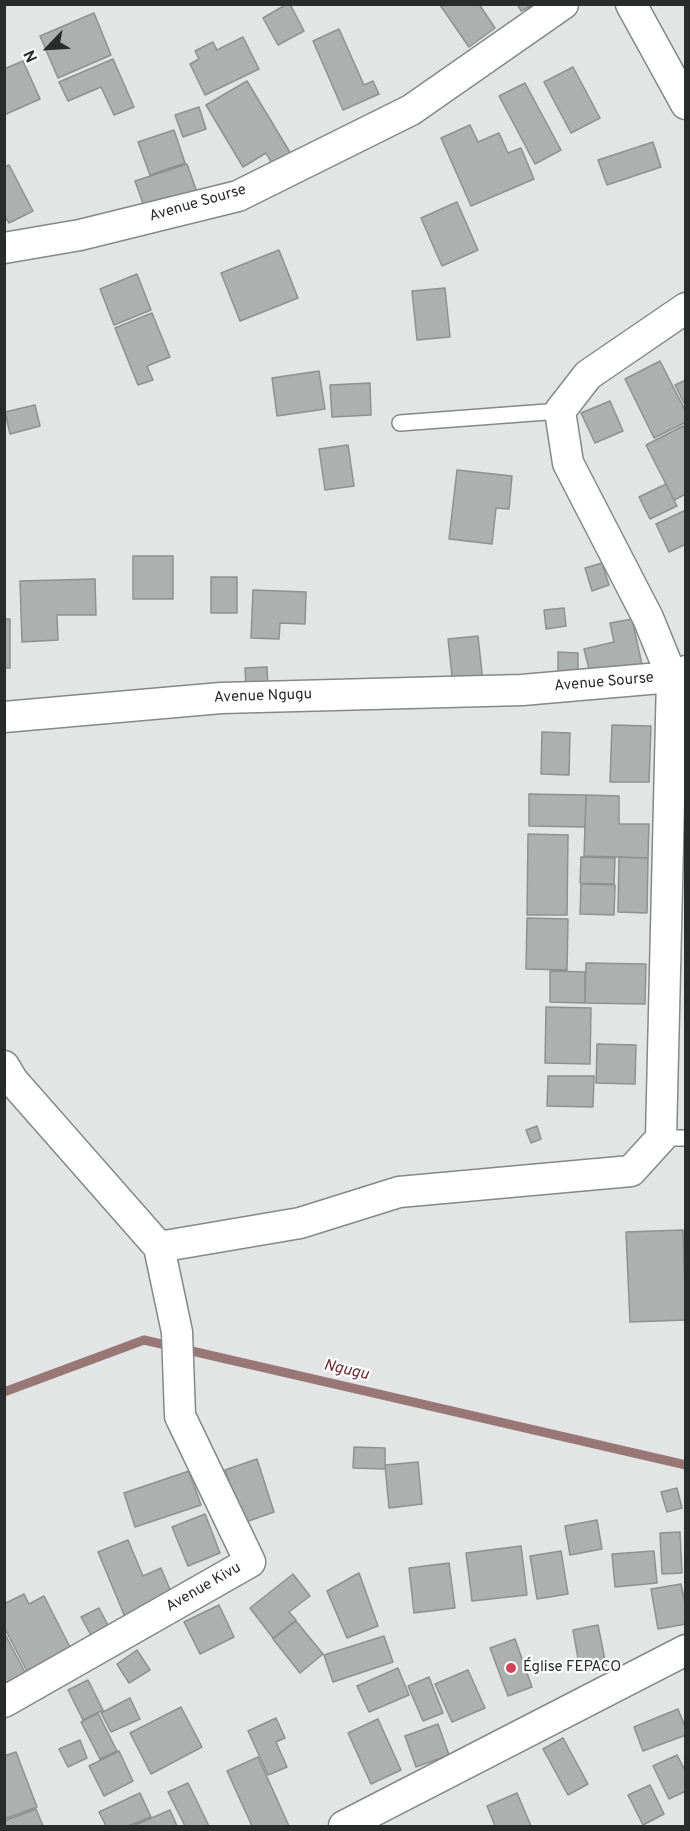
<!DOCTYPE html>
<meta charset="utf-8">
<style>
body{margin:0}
#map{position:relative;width:690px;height:1831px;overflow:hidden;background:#e2e5e4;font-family:Overpass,sans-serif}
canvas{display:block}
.frame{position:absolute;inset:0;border:6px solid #2a2c2b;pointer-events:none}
.north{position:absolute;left:18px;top:18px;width:60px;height:60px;-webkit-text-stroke:4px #fff;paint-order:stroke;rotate:245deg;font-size:16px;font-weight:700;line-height:24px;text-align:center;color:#2a2c2b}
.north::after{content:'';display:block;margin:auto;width:21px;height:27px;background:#2a2c2b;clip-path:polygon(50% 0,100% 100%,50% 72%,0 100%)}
</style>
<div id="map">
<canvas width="690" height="1831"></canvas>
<div class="frame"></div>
<div class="north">N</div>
</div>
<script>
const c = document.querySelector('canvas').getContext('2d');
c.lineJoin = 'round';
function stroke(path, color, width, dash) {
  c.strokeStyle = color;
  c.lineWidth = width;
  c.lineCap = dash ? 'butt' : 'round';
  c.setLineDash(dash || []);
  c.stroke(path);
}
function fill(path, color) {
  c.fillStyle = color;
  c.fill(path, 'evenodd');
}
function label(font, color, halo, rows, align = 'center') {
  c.font = font + ' Overpass,sans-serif';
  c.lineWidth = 4.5;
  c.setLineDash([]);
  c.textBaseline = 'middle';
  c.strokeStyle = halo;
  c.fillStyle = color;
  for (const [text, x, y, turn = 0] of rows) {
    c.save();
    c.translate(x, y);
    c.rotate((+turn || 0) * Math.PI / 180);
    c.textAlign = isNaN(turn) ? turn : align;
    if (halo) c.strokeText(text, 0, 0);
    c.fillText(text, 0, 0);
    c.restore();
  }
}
stroke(new Path2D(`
 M4,1392L144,1340L686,1465`), '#977', 9);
const building = new Path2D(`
 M287,4H290L304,31L278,45L263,18Z
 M479,4L495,28L469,47L440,5Z
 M517,4H535L521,11Z
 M94,13L111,55L58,78L40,36Z
 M339,29L364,85L373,81L379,94L343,110L313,41Z
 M243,37L259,69L205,95L190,64L199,59L195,51L213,42L217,50Z
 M113,59L134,107L114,115L101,87L68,101L59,82Z
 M23,61L40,99L4,115V69Z
 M573,67L600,118L571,133L544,82Z
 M247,81L291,154L272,164L266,153L243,167L206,105Z
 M525,83L561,150L535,164L499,96Z
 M199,107L206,129L183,137L175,115Z
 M470,125L478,142L499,133L508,153L521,148L534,179L471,206L441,138Z
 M174,130L185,163L150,175L138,142Z
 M653,142L661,167L607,185L598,160Z
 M187,164L198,195L146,212L135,181Z
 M9,165L33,211L9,223L4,215V167Z
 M457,202L478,250L442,266L421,218Z
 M279,250L298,298L240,321L221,273Z
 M137,274L151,310L114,325L100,289Z
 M445,288L450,337L417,340L412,291Z
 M152,313L170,357L147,366L153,380L138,385L115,328Z
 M660,361L686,412V422L654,438L625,379Z
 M319,371L325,409L277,416L272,378Z
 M686,380V407L675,385Z
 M370,383L371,415L332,417L330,385Z
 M610,401L623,431L595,443L581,413Z
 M35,405L40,426L10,434L5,412Z
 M683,426L686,430V494L674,500L646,445Z
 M348,445L354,486L325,490L319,449Z
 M457,470L512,476L509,509L496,508L492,544L449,539Z
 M666,484L677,506L650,519L639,497Z
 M686,510V544L669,552L656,524Z
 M133,556H173V599H133Z
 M602,563L609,585L592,591L585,568Z
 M211,577H237V613H211Z
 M95,579L96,615H57L58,640L22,642L20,581Z
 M253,590L306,592L305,624L280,623L279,639L251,638Z
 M564,608L566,626L546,629L544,610Z
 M4,619H10V668H4Z
 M632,619L643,669L592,681L584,649L614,642L610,623Z
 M478,636L483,682L453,685L448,639Z
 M558,652L578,653V681H558Z
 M267,667L268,688L246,689L245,668Z
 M612,725L651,726L649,782H610Z
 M542,732L570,733L569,775L541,774Z
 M529,794L586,795L585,827L529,826Z
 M586,795L619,796V824H649L648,858L584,856Z
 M528,834L568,835L567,915H527Z
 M581,857L615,858L614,884L580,883Z
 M619,857L648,858L647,913L618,912Z
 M581,884L615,885L614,915L580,914Z
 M527,918L568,919L567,970L526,969Z
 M586,963L646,964L645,1004L585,1003Z
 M550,971L585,972V1003L550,1002Z
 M546,1007L591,1008L590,1064L545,1063Z
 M597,1044L636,1045L635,1084L596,1083Z
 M548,1076H594L593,1107L547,1106Z
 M537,1126L541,1139L531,1143L526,1130Z
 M683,1230L686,1320L630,1322L626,1232Z
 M354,1447L385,1448V1469L353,1468Z
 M257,1459L274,1512L243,1523L225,1470Z
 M418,1462L422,1504L389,1508L385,1465Z
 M189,1471L201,1505L135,1527L124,1493Z
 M677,1488L682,1508L667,1512L661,1492Z
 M205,1514L220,1553L188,1566L172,1527Z
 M597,1520L602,1549L570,1555L565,1526Z
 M680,1532L682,1573L662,1574L660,1533Z
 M128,1540L143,1576L161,1568L173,1597L125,1617L98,1552Z
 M521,1546L527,1595L472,1601L466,1553Z
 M561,1551L568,1594L537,1599L530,1556Z
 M654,1551L657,1583L615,1587L612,1554Z
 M449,1563L455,1608L414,1613L409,1568Z
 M359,1573L378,1626L347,1638L327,1591Z
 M293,1574L310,1596L289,1612L296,1620L273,1638L250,1608Z
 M681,1584L686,1608V1624L658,1629L651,1589Z
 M24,1594L29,1604L44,1596L75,1657L31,1679L4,1627V1604Z
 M219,1605L234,1637L200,1654L184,1622Z
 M99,1608L110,1629L92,1637L81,1617Z
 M296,1621L323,1654L300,1673L273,1639Z
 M598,1625L606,1665L580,1670L573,1630Z
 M4,1632L29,1680L4,1688Z
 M384,1636L393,1662L333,1682L324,1655Z
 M515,1639L532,1687L508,1696L490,1648Z
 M137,1650L150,1670L129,1683L117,1664Z
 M398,1668L409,1695L369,1712L357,1686Z
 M468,1670L485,1708L452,1722L435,1684Z
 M429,1677L443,1713L423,1721L408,1686Z
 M88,1680L103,1710L83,1720L68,1690Z
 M130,1698L140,1719L111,1732L101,1713Z
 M181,1707L202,1747L151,1774L130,1733Z
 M678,1709L686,1729V1735L643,1751L634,1727Z
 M98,1713L117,1751L100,1759L81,1722Z
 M276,1718L285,1738L276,1742L287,1767L268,1775L248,1731Z
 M378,1719L401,1770L371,1784L348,1733Z
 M438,1724L449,1755L416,1767L405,1736Z
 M563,1738L588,1784L568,1795L543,1749Z
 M80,1740L87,1758L68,1767L59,1749Z
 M119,1751L133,1781L104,1796L89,1766Z
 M16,1752L37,1807L4,1819V1756Z
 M677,1755L686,1772V1791L669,1799L653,1766Z
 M258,1757L289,1826H252L227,1771Z
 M188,1783L209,1826H185L168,1792Z
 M650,1785L664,1814L643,1825L628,1795Z
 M140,1793L151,1817L128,1826H106L99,1812Z
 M517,1793L531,1826H495L487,1806Z
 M36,1809L43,1826H4V1821Z
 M170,1810L177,1826H133Z`);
fill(building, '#acb0ae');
stroke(building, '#8e9190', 1.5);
const service = new Path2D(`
 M400,423L560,411
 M661,1138H686`);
const minor = new Path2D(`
 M631,4L686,104
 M4,248L80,235L238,196L411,110L563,4
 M4,717L221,698L522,690L672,677L686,671
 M4,1066L13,1081L159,1247L177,1332L180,1416L250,1562L4,1702
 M159,1247L300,1223L399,1192L631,1171L661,1138L672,677L648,618L568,463L560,411L588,375L686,308
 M344,1826L686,1650`);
stroke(service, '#858886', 18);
stroke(minor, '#858886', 33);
stroke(service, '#fff', 15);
stroke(minor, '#fff', 30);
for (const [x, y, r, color] of [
 [511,1668,6,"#d34255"]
]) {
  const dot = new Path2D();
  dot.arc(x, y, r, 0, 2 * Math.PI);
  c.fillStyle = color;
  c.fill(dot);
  stroke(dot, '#fff', 2);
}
label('15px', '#2a2c2b', '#fff', [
 ["Avenue Sourse",198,204,-16],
 ["Avenue Sourse",604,683,-5],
 ["Avenue Ngugu",263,697,-2],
 ["Avenue Kivu",204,1588,-30]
]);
label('15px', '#2a2c2b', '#fff', [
 ["Église FEPACO",523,1668]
], 'left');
label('italic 16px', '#6a2c31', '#fff', [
 ["Ngugu",346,1371,13]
]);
</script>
